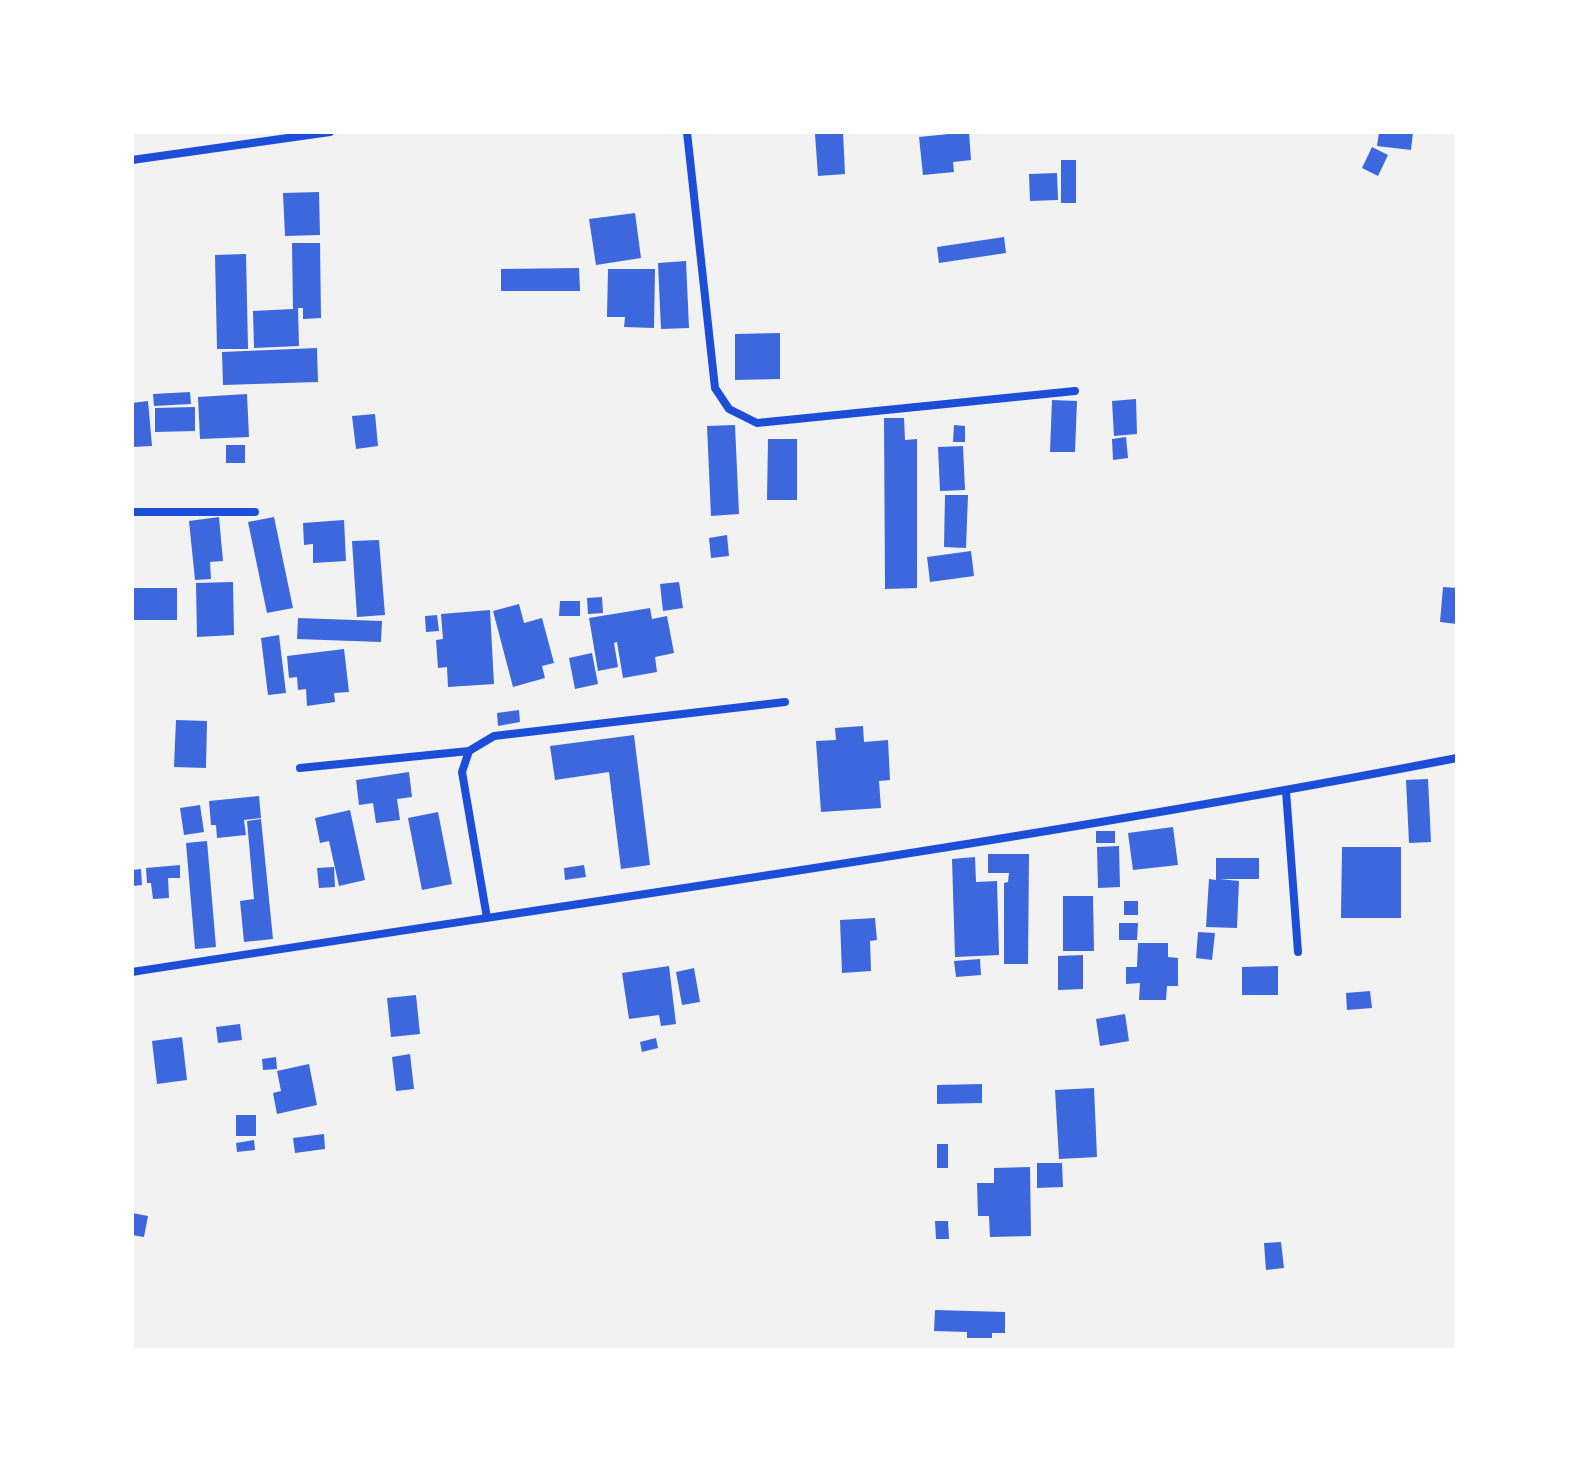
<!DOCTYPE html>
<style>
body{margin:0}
#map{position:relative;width:1589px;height:1482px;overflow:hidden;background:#f2f2f2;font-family:Inter,sans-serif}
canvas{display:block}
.frame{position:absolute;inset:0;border:134px solid #fff;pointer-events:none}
</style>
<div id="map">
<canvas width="1589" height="1482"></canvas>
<div class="frame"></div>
</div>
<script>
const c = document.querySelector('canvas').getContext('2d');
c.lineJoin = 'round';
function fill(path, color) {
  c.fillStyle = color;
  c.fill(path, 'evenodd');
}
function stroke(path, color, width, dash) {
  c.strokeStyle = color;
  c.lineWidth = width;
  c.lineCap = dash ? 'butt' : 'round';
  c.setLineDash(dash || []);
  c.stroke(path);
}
fill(new Path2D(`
 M843,132L845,174L818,176L815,134Z
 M969,132L971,160L953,162L954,172L923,175L919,137Z
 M1379,132H1413L1411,150L1377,146Z
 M1372,147L1388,155L1378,176L1362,168Z
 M1061,160H1076V203H1061Z
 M1057,173L1058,200L1030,201L1029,174Z
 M319,192L320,235L285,236L283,193Z
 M635,213L641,258L596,265L589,219Z
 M1004,237L1006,253L939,263L937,247Z
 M292,243H320L321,318L303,319V308H298L299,346L254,348L253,311L293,309Z
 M246,254L248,349H217L215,255Z
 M686,261L689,328L661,329L658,263Z
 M579,268L580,291H501V269Z
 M608,269H655L654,328L624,327L625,317H607Z
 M780,333V379L735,380V334Z
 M317,348L318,382L223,385L222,352Z
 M190,392L191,404L154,406L153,394Z
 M247,394L249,437L200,439L198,397Z
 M1136,399L1137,434L1114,436L1112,401Z
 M1052,400L1077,401L1075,452H1050Z
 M148,401L152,446L132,447V403Z
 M195,407V431L155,432V408Z
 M375,414L378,446L356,449L352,416Z
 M884,418H904L905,440L917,439V588L885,589Z
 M735,425L739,514L711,516L707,426Z
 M954,425L965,426V442H953Z
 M1126,437L1128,458L1113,460L1112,439Z
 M768,439H797V500H767Z
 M226,445H245V463H226Z
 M963,446L965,490L940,491L938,447Z
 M945,495H968L966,548L944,547Z
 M219,517L223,561L210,562L211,579L195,580L189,521Z
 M274,517L293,608L267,613L248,522Z
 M344,520L346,561L313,563V544L304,545L303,523Z
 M727,535L729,556L711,558L709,538Z
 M379,540L385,615L357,617L352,541Z
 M971,551L974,576L930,582L927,557Z
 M233,582L234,635L197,637L196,583Z
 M679,582L683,608L663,611L660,584Z
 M1443,587L1457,588V624L1440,622Z
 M132,588H177V620H132Z
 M602,597L603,613L588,614L587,598Z
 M560,601H580V616H559Z
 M519,604L524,623L542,618L554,663L542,666L545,678L513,687L493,611Z
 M650,608L652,619L667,616L674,653L655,657L657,672L623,678L617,642L614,643L618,667L598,671L589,618Z
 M490,610L494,684L448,687L447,667L438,668L436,640L443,639L441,614Z
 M437,615L439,631L426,632L425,616Z
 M298,618L382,621L381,642L297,639Z
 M279,635L286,693L268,695L261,638Z
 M344,649L349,692L334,693L335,702L307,706L306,689L298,690L297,677L289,678L287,656Z
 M592,653L598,684L575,689L569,658Z
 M519,710L520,722L498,726L497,713Z
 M176,720L207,721L206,768L174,767Z
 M863,726L864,742L888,740L890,780L879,781L881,808L821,812L816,741L836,740L835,728Z
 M634,735L650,865L621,869L609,772L555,780L550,746Z
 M409,772L412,797L397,799L400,820L376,823L373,803L359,805L356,780Z
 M1428,779L1431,842L1409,843L1406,780Z
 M259,796L261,818L244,820L246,835L217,838L216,825H211L209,801Z
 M200,805L204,832L184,835L180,808Z
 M350,810L365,880L339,886L329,841L320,843L315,818Z
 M438,812L452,884L422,890L408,818Z
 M261,819L273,939L244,942L240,901L254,899L247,821Z
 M1173,827L1178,865L1133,870L1128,833Z
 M1096,831H1115V843H1096Z
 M207,841L216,947L195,949L186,843Z
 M1119,846L1120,887L1098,888L1097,847Z
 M1342,847H1401V918H1341Z
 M988,854H1029L1028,964H1004V883L1008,882L1009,873H988Z
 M975,857L976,882L997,881L999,955L955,957L952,859Z
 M1216,858H1259V879H1220L1239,881L1237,928L1206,927L1209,879L1216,880Z
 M180,865V878H168L169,898L153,899L151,883H147L146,868Z
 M584,865L586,877L565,880L564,868Z
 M334,867L335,887L319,888L317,868Z
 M141,869L142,885L132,886V870Z
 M1063,896H1093L1094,951H1063Z
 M1124,901H1138V915H1124Z
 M875,918L877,940L870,941L871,971L842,973L840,920Z
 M1119,923H1138L1137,940H1119Z
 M1198,932L1215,933L1212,960L1196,958Z
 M1138,943H1168V957L1178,958V986H1167L1166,1000H1139L1140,983L1126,984V967H1137Z
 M1083,955V989L1058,990V956Z
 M980,959L981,975L956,977L954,961Z
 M669,966L676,1024L661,1026L659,1015L629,1019L622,973Z
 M1278,966V995H1242V967Z
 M694,968L700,1002L682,1005L676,972Z
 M1370,991L1372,1008L1347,1010L1346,993Z
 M416,995L420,1034L391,1037L387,998Z
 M1125,1014L1129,1041L1100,1046L1096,1019Z
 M240,1024L242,1040L218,1043L216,1027Z
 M182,1037L187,1080L157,1084L152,1041Z
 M656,1038L658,1048L642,1052L640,1042Z
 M410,1054L414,1089L396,1091L392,1057Z
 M276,1057L277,1069L263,1070L262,1059Z
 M309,1064L317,1105L277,1114L273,1093L281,1091L277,1071Z
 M982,1084V1103L937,1104V1085Z
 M1094,1088L1097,1157L1059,1159L1055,1090Z
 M236,1115H256V1136H236Z
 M324,1134L325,1149L295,1153L293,1138Z
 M254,1140L255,1150L237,1152L236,1143Z
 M937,1144H948V1168H937Z
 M1037,1163H1062L1063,1187L1037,1188Z
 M1030,1167L1031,1236L990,1237L989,1216H978L977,1183H994V1168Z
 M132,1213L148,1216L144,1237L132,1235Z
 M935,1221H948L949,1239H936Z
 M1281,1242L1284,1268L1266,1270L1264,1243Z
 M935,1310L1005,1312V1333H992V1338H967V1332L934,1331Z`), '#3d67dc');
stroke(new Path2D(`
 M687,132L715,388L729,409L757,423L1075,391
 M132,160L330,132
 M132,512H255
 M300,768L469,751
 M1286,791L1298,952
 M487,918L462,772L469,751L494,736L785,702
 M132,972C574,903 1018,843 1457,758`), '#1d4ed8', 8);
</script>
